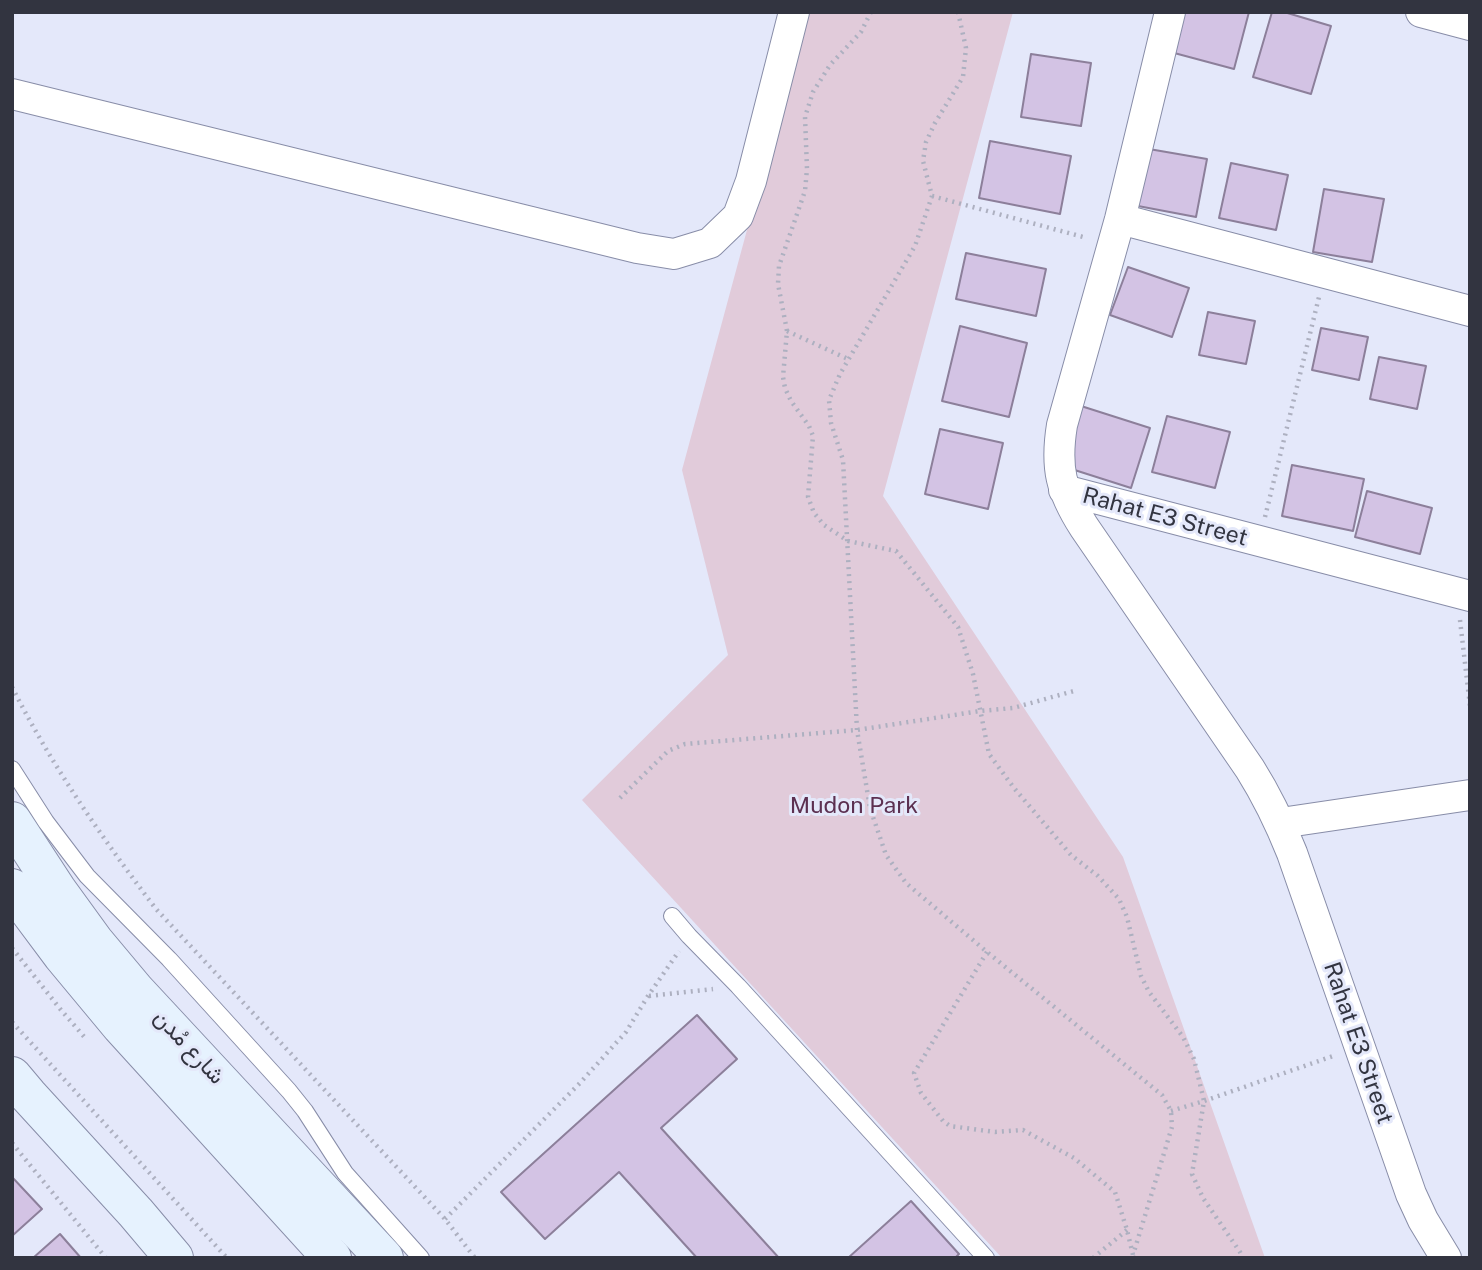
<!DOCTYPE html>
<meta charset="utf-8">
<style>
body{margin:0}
#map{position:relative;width:1482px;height:1270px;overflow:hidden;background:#e4e8fa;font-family:"Public Sans",sans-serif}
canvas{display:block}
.frame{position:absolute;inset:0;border:14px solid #323440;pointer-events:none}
</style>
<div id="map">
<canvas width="1482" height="1270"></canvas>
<div class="frame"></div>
</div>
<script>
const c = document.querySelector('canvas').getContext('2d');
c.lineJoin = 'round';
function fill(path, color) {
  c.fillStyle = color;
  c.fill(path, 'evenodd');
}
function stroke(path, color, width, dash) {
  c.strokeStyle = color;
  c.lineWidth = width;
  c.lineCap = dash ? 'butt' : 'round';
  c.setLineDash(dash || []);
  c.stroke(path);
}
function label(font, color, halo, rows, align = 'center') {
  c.font = font + ' "Public Sans",Vazirmatn,sans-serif';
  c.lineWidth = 6;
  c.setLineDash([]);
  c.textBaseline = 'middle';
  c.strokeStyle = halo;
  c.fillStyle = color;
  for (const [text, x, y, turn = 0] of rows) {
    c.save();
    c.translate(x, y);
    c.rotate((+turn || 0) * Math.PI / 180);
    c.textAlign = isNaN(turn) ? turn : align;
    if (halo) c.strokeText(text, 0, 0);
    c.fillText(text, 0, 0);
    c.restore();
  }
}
fill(new Path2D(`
 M806,12H1013L883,496L1123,857L1265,1258H1002L582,800L728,655L682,470Z`), '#e1cbda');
const building = new Path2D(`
 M1174,12H1249L1234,69L1163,50Z
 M1272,12H1284L1331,26L1311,94L1253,77Z
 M1031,54L1091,63L1081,126L1021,117Z
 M990,141L1071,156L1060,214L979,198Z
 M1149,149L1207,159L1196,217L1138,206Z
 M1231,163L1288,175L1276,230L1219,218Z
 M1324,189L1384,199L1372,262L1313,252Z
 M966,253L1046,269L1036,316L956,299Z
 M1128,267L1189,288L1172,337L1110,315Z
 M1208,312L1255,321L1246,364L1199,355Z
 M960,326L1027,343L1009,417L942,401Z
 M1321,328L1368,337L1359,380L1312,370Z
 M1379,357L1426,366L1417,409L1370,399Z
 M1081,406L1150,428L1131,488L1062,466Z
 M1167,416L1230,432L1215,488L1152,472Z
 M940,429L1003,443L988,509L925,494Z
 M1292,465L1364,479L1353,531L1282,516Z
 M1367,491L1432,508L1420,554L1355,537Z
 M697,1015L737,1059L661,1128L779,1258H697L619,1172L545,1239L501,1192Z
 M12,1177L42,1209L12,1236Z
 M911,1201L959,1254L955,1258H848Z
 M60,1234L81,1258H33Z`);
fill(building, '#d3c3e4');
stroke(building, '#8c7f9a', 2);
const lane = new Path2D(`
 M12,769L46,822L87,876L169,959L289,1091L305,1111L345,1173L421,1258
 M672,916L689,936L738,986L986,1258`);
const street = new Path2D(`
 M1170,12L1120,219L1062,425C1055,468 1061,491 1084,527L1250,769C1267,796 1280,823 1292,853L1411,1194L1423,1220L1446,1258
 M1421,12L1470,25
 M12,94L637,248L674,254L710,243L738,216L751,181L794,12
 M1120,219L1470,311
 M1064,490L1470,596
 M1281,823L1470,795`);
const secondary = new Path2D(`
 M12,821L57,890L94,941L135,990L384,1258
 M12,888L62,955L121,1026L332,1258
 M12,1076L28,1095L136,1213L174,1258`);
stroke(lane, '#888da8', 18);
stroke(street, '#888da8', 32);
stroke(secondary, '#888da8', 40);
stroke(new Path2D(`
 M871,12L861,32L830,65L813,92L805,117L807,169L805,191L779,266L778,284L787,331L783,377L785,388L791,401L809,426L813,436L808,497L814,513L824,525L848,541L896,551L958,627L973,674L989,754L1014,788L1071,855L1098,876L1119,899L1127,917L1141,976L1149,992L1183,1037L1194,1059L1204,1101L1192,1174L1203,1198L1240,1252L1243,1258
 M958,12L966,48L963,77L935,123L926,142L923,161L932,196L915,246L840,374L829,400L831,423L843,460L857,730L870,808L886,855L906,883L987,952L1162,1095L1171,1111L1172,1127L1133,1255
 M932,196L1087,238
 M787,331L848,359
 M1265,517L1319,297
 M1460,620L1470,706
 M12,687C52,766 102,838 156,909L445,1219L475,1258
 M620,798L668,751L685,744L857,730L980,711L1013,708L1074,691
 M12,948L61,1010L87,1040
 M987,952L914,1073L921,1093L943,1121L950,1126L995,1132L1023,1130L1074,1158L1115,1192L1127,1230L1133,1255L1136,1258
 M649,996L713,989
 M12,1022L227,1258
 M1171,1111L1204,1101L1336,1055
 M12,1143L106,1258
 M445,1219L580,1083L626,1032L648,996L679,951
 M1093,1258L1127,1230`), '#adb0c0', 4.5, [2, 5]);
stroke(lane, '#fff', 16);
stroke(street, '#fff', 30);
stroke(secondary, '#e6f2fe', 38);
label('23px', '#323440', '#e4e8fa', [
 ["Rahat E3 Street",1165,517,15],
 ["Rahat E3 Street",1358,1043,71],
 ["شارع مُدن",189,1047,47]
]);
label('23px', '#5c3051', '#e4e8fa', [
 ["Mudon Park",854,806]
]);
</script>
